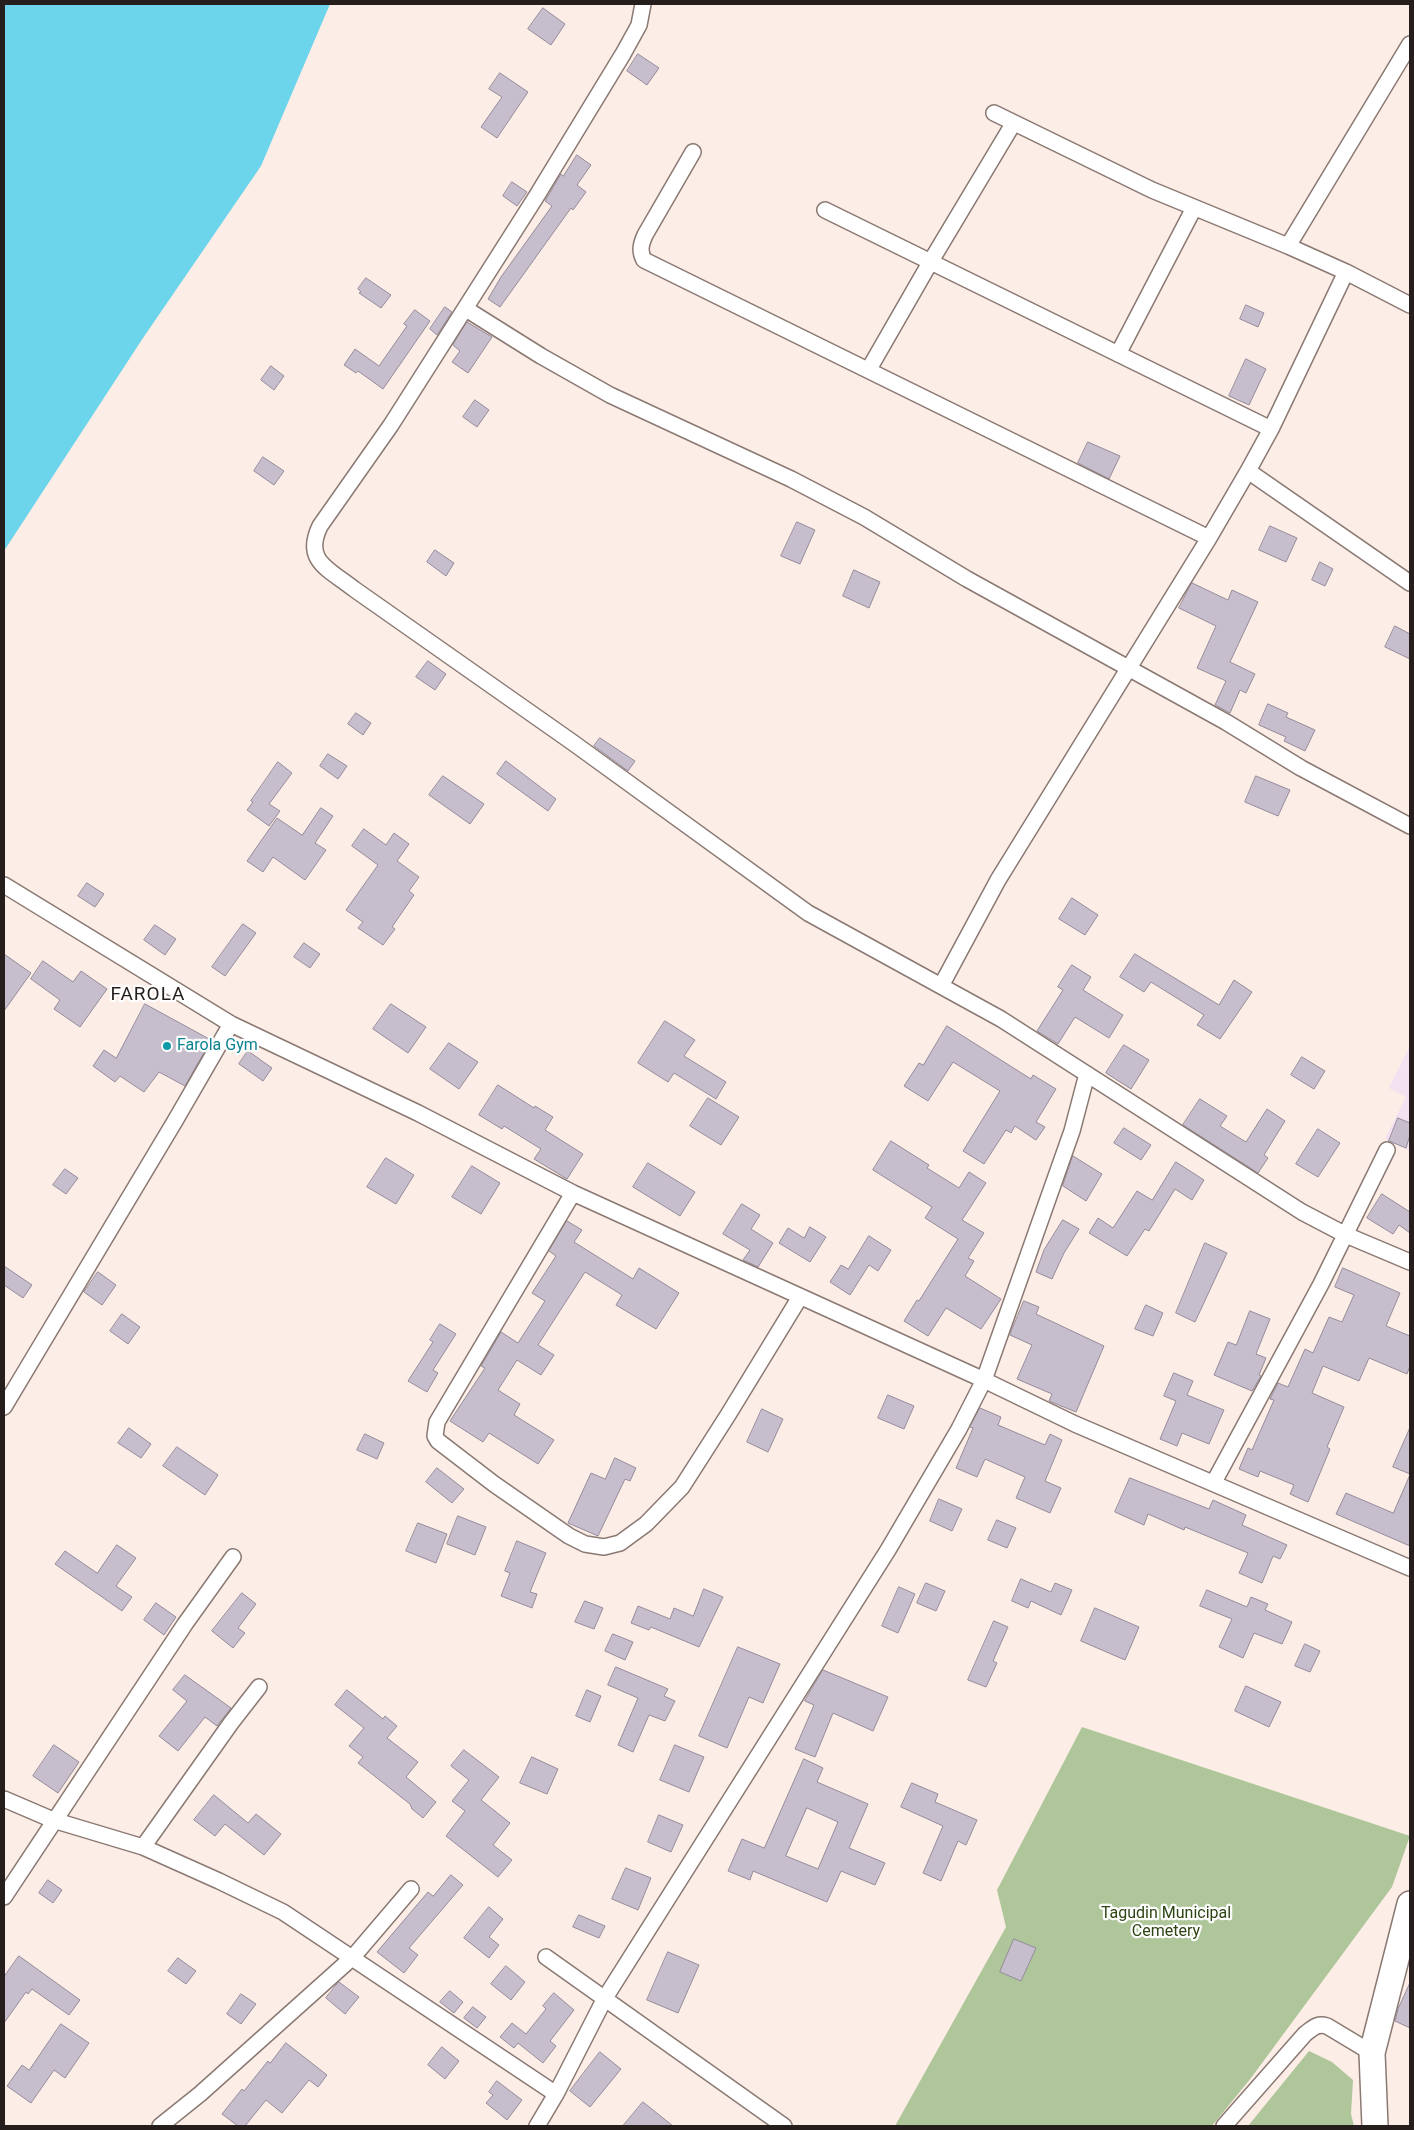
<!DOCTYPE html>
<style>
body{margin:0}
#map{position:relative;width:1414px;height:2130px;overflow:hidden;background:#fdede7;font-family:Roboto,sans-serif}
canvas{display:block}
.frame{position:absolute;inset:0;border:5px solid #251e1c;pointer-events:none}
</style>
<div id="map">
<canvas width="1414" height="2130"></canvas>
<div class="frame"></div>
</div>
<script>
const c = document.querySelector('canvas').getContext('2d');
c.lineJoin = 'round';
function fill(path, color) {
  c.fillStyle = color;
  c.fill(path, 'evenodd');
}
function stroke(path, color, width, dash) {
  c.strokeStyle = color;
  c.lineWidth = width;
  c.lineCap = dash ? 'butt' : 'round';
  c.setLineDash(dash || []);
  c.stroke(path);
}
function label(font, color, halo, rows, align = 'center') {
  c.font = font + ' Roboto,sans-serif';
  c.lineWidth = 4.5;
  c.setLineDash([]);
  c.textBaseline = 'middle';
  c.strokeStyle = halo;
  c.fillStyle = color;
  for (const [text, x, y, turn = 0] of rows) {
    c.save();
    c.translate(x, y);
    c.rotate((+turn || 0) * Math.PI / 180);
    c.textAlign = isNaN(turn) ? turn : align;
    if (halo) c.strokeText(text, 0, 0);
    c.fillText(text, 0, 0);
    c.restore();
  }
}
fill(new Path2D(`
 M1410,1046V1151L1385,1139L1406,1097L1389,1088Z`), '#f3e0f1');
fill(new Path2D(`
 M1082,1727L1410,1836L1392,1887L1251,2078L1212,2126H895L1006,1927L997,1890Z
 M1309,2051L1332,2062L1353,2080L1351,2114L1354,2126H1248Z`), '#afc69b');
fill(new Path2D(`
 M4,4H330L261,166L143,338L4,551Z`), '#6cd4eb');
const building = new Path2D(`
 M543,8L565,24L551,45L528,29Z
 M638,54L659,68L647,85L627,71Z
 M500,73L528,92L497,138L481,127L502,97L489,89Z
 M577,155L591,165L577,185L586,192L573,210L571,208L500,307L488,299L501,277L552,206L545,201L561,174L563,176Z
 M512,182L527,192L517,206L503,196Z
 M366,278L391,295L381,308L359,293L361,292L358,289Z
 M1246,305L1264,313L1258,327L1240,319Z
 M445,307L452,312L437,335L430,329Z
 M415,310L430,321L383,389L358,371L356,373L344,365L355,349L379,366L407,326L404,324Z
 M467,322L492,337L468,373L452,362L460,351L453,345Z
 M1246,359L1266,369L1249,405L1229,396Z
 M271,366L284,376L274,390L261,380Z
 M475,400L489,410L477,427L463,417Z
 M1088,442L1120,456L1109,479L1078,463Z
 M263,457L284,471L274,485L254,471Z
 M797,522L815,530L800,564L781,556Z
 M1270,526L1297,538L1286,562L1259,550Z
 M435,550L454,563L446,576L427,562Z
 M1320,562L1333,569L1325,586L1312,580Z
 M854,570L880,582L869,608L843,596Z
 M1192,583L1228,600L1232,590L1258,602L1230,662L1255,674L1246,693L1240,690L1230,713L1215,705L1226,681L1197,668L1216,626L1179,608Z
 M1395,626L1410,634V659L1385,647Z
 M428,661L446,674L435,690L416,677Z
 M1268,704L1288,713L1286,717L1315,730L1305,751L1284,741L1286,737L1259,725Z
 M356,713L371,723L363,735L348,724Z
 M600,738L635,761L628,771L594,746Z
 M328,754L347,766L338,779L320,766Z
 M506,761L556,799L548,811L497,774Z
 M278,762L292,773L269,804L280,811L269,826L247,810L253,802L251,801Z
 M443,776L484,804L470,824L429,795Z
 M1256,776L1290,790L1278,816L1245,802Z
 M321,808L333,816L315,843L326,850L305,880L273,857L263,872L247,861L277,818L302,835Z
 M364,829L386,845L394,833L409,844L397,861L419,877L409,891L414,895L392,927L395,929L383,945L358,928L363,922L346,910L378,865L352,846Z
 M87,883L104,894L95,907L78,896Z
 M1072,898L1098,915L1085,935L1059,919Z
 M243,924L256,933L225,976L212,967Z
 M155,925L176,939L165,955L144,940Z
 M304,943L320,954L310,968L294,957Z
 M4,954L31,973L4,1011Z
 M1135,954L1219,1005L1234,980L1252,992L1220,1039L1197,1025L1204,1015L1151,982L1144,992L1120,977Z
 M43,961L73,982L81,971L107,989L80,1027L54,1009L60,1000L31,979Z
 M1072,965L1091,977L1083,990L1123,1015L1109,1038L1075,1017L1058,1044L1037,1031L1063,990L1058,987Z
 M145,1004L211,1040L185,1086L159,1072L144,1092L120,1076L115,1082L93,1066L104,1050L116,1058Z
 M391,1004L426,1027L408,1053L373,1029Z
 M665,1021L695,1040L684,1056L726,1082L716,1099L674,1073L668,1082L638,1063Z
 M947,1026L1031,1079L1033,1075L1056,1089L1036,1122L1045,1127L1036,1140L1015,1126L1011,1133L1006,1130L984,1164L963,1151L1000,1091L953,1062L928,1101L904,1086L919,1063L923,1065Z
 M449,1043L478,1062L459,1089L430,1069Z
 M1124,1045L1149,1060L1131,1089L1106,1073Z
 M248,1051L272,1068L263,1081L239,1064Z
 M1302,1057L1325,1071L1314,1089L1291,1075Z
 M498,1085L534,1108L535,1106L553,1117L545,1130L583,1154L567,1179L534,1159L541,1149L504,1126L502,1129L479,1115Z
 M708,1098L739,1117L721,1145L690,1126Z
 M1200,1099L1227,1116L1220,1126L1246,1142L1267,1109L1285,1121L1264,1155L1268,1158L1258,1173L1183,1125Z
 M1398,1118L1410,1123V1135L1406,1148L1389,1141Z
 M1124,1128L1151,1145L1141,1160L1114,1143Z
 M1318,1129L1340,1143L1318,1177L1296,1164Z
 M891,1141L929,1165L927,1168L959,1188L969,1172L986,1183L962,1220L984,1233L968,1258L974,1261L965,1276L1001,1299L981,1329L946,1308L928,1336L904,1321L917,1300L919,1301L958,1239L925,1218L932,1207L873,1170Z
 M1073,1156L1102,1174L1086,1201L1063,1186Z
 M386,1158L414,1175L396,1204L367,1187Z
 M1176,1162L1204,1180L1192,1200L1175,1189L1149,1231L1145,1229L1127,1256L1089,1233L1098,1218L1113,1228L1137,1191L1152,1200Z
 M648,1163L695,1192L680,1216L633,1187Z
 M472,1166L500,1183L481,1214L452,1197Z
 M65,1169L78,1178L66,1194L53,1185Z
 M1382,1194L1410,1212V1233L1399,1225L1393,1234L1367,1218Z
 M742,1204L760,1215L751,1229L773,1243L758,1267L743,1260L750,1250L723,1234Z
 M1063,1220L1079,1229L1064,1253L1052,1279L1036,1272L1044,1250Z
 M567,1221L582,1230L574,1242L633,1279L639,1268L679,1293L656,1329L616,1305L622,1295L585,1272L538,1345L554,1355L541,1375L517,1360L498,1390L520,1404L514,1415L554,1440L538,1464L489,1433L483,1442L450,1421L485,1368L481,1366L501,1332L518,1343L545,1301L532,1293L556,1256L549,1251Z
 M810,1227L826,1237L810,1262L779,1243L788,1228L804,1238Z
 M869,1236L891,1250L878,1271L869,1265L850,1295L830,1282L841,1265L848,1269Z
 M1205,1243L1227,1253L1195,1322L1176,1313Z
 M4,1266L32,1285L23,1298L4,1285Z
 M1343,1268L1400,1293L1386,1326L1410,1336V1366L1407,1374L1369,1358L1359,1381L1323,1366L1312,1393L1344,1407L1327,1447L1330,1449L1308,1502L1290,1494L1294,1485L1260,1471L1258,1477L1239,1469L1248,1448L1252,1450L1274,1400L1270,1399L1278,1383L1288,1387L1305,1349L1313,1353L1329,1317L1342,1322L1354,1295L1335,1287Z
 M98,1272L116,1285L102,1305L84,1292Z
 M1024,1301L1039,1307L1036,1314L1104,1346L1076,1412L1049,1401L1052,1394L1017,1379L1032,1345L1010,1335Z
 M1146,1305L1163,1313L1153,1336L1135,1329Z
 M1250,1311L1270,1319L1256,1354L1266,1358L1259,1375L1261,1376L1252,1391L1214,1375L1228,1342L1236,1345Z
 M122,1314L140,1327L128,1344L110,1331Z
 M440,1324L456,1334L433,1370L438,1373L427,1392L408,1381L433,1342L430,1340Z
 M1174,1373L1193,1381L1187,1395L1224,1410L1209,1444L1182,1433L1177,1446L1160,1439L1176,1401L1164,1396Z
 M888,1395L914,1406L904,1429L878,1418Z
 M980,1408L1001,1417L998,1425L1045,1445L1050,1434L1062,1440L1045,1481L1061,1488L1050,1513L1016,1498L1025,1477L985,1459L977,1477L956,1468L973,1428L970,1427Z
 M762,1409L783,1419L768,1452L747,1442Z
 M129,1428L151,1444L141,1458L118,1443Z
 M1410,1428V1474L1393,1467Z
 M365,1434L384,1443L377,1459L357,1450Z
 M177,1447L218,1475L205,1495L163,1466Z
 M615,1458L636,1468L630,1481L625,1479L598,1536L568,1523L591,1473L605,1479Z
 M437,1468L464,1489L452,1503L426,1482Z
 M1410,1475V1546L1336,1514L1346,1493L1393,1513Z
 M1130,1478L1209,1509L1213,1500L1246,1515L1242,1525L1287,1545L1280,1559L1273,1556L1262,1583L1239,1573L1248,1553L1185,1527L1184,1530L1148,1514L1144,1525L1115,1512Z
 M939,1499L962,1509L952,1531L930,1521Z
 M458,1516L486,1527L475,1555L447,1544Z
 M997,1520L1016,1528L1007,1548L988,1540Z
 M418,1523L447,1534L436,1563L406,1551Z
 M517,1541L546,1553L530,1592L537,1594L532,1608L501,1596L510,1573L505,1571Z
 M117,1545L136,1558L116,1586L132,1597L122,1611L55,1564L65,1551L97,1573Z
 M1021,1579L1051,1592L1055,1583L1072,1590L1061,1615L1031,1601L1028,1608L1012,1601Z
 M926,1583L945,1591L936,1611L917,1603Z
 M899,1587L915,1594L898,1633L882,1626Z
 M704,1589L723,1597L699,1647L651,1627L649,1630L631,1623L638,1606L670,1619L674,1608L693,1616Z
 M1207,1590L1247,1607L1251,1597L1268,1604L1265,1610L1292,1622L1282,1644L1254,1633L1243,1658L1219,1647L1232,1619L1200,1606Z
 M242,1593L256,1604L238,1628L245,1633L233,1648L212,1631Z
 M585,1601L603,1608L594,1629L575,1622Z
 M156,1603L176,1617L164,1635L144,1620Z
 M1095,1608L1139,1627L1125,1660L1081,1641Z
 M994,1621L1008,1627L993,1661L997,1663L986,1687L968,1680Z
 M613,1634L633,1642L625,1660L605,1651Z
 M1305,1644L1320,1651L1310,1672L1295,1666Z
 M738,1647L780,1664L763,1703L749,1697L727,1748L699,1736Z
 M616,1667L668,1689L664,1696L675,1701L665,1721L649,1715L633,1752L618,1745L638,1698L608,1685Z
 M823,1670L888,1697L873,1731L833,1713L815,1757L795,1749L814,1705L805,1701Z
 M185,1675L231,1708L217,1726L205,1717L178,1751L159,1736L187,1701L173,1690Z
 M1246,1686L1281,1702L1269,1727L1235,1711Z
 M347,1690L383,1719L385,1716L397,1726L387,1738L418,1762L406,1777L436,1802L423,1818L412,1809L410,1804L358,1763L363,1757L349,1746L364,1728L335,1705Z
 M587,1690L601,1696L590,1722L576,1716Z
 M54,1745L79,1762L58,1793L33,1776Z
 M675,1745L704,1757L689,1792L660,1780Z
 M464,1750L499,1777L481,1800L510,1823L493,1845L512,1860L498,1877L446,1836L465,1811L452,1801L469,1780L451,1766Z
 M532,1757L558,1769L547,1794L520,1783Z
 M804,1759L823,1768L817,1782L868,1804L849,1848L885,1863L875,1885L841,1871L827,1902L753,1871L750,1880L728,1871L742,1839L764,1848ZM807,1808L838,1822L818,1869L786,1856Z
 M912,1783L938,1794L935,1802L977,1820L966,1845L958,1841L941,1881L923,1873L943,1826L901,1807Z
 M214,1795L248,1823L256,1814L281,1834L264,1855L225,1824L215,1836L194,1820Z
 M659,1815L683,1825L671,1852L648,1842Z
 M626,1868L651,1878L638,1910L612,1899Z
 M451,1875L463,1885L409,1948L418,1955L404,1973L377,1952L428,1892L433,1896Z
 M48,1880L62,1890L53,1903L39,1893Z
 M489,1907L503,1919L489,1937L499,1945L489,1958L464,1938Z
 M579,1915L605,1926L599,1938L573,1927Z
 M1014,1939L1036,1948L1021,1981L1000,1972Z
 M668,1952L699,1965L678,2013L647,2000Z
 M19,1956L80,2000L69,2015L32,1989L28,1994L26,1992L4,2023V1977Z
 M178,1958L196,1971L186,1984L168,1971Z
 M506,1966L525,1982L511,2000L491,1984Z
 M339,1982L359,1997L345,2014L326,1998Z
 M1410,1983V2028L1395,2021L1398,2009Z
 M450,1991L463,2002L454,2013L440,2002Z
 M554,1993L574,2010L550,2041L556,2046L543,2063L518,2043L514,2048L500,2037L512,2023L526,2034L546,2009L543,2006Z
 M241,1994L256,2004L241,2024L227,2014Z
 M473,2007L486,2017L477,2028L464,2018Z
 M61,2024L89,2043L65,2078L54,2070L31,2103L7,2086L22,2065L29,2070Z
 M286,2043L327,2075L318,2087L309,2080L282,2113L266,2100L245,2126H238L222,2114L242,2089L244,2091L268,2061L270,2063Z
 M442,2047L459,2061L445,2079L428,2065Z
 M600,2052L621,2069L590,2107L570,2091Z
 M497,2081L522,2100L507,2120L486,2103L493,2095L489,2092Z
 M643,2102L673,2126H623Z`);
fill(building, '#c6bdcd');
stroke(building, '#958c9b', 1);
const minor = new Path2D(`
 M643,4L639,25L623,54L536,197L391,425L320,526C303,561 329,569 354,589L572,742L808,913L1001,1019L1302,1212L1346,1235L1410,1262
 M1410,44L1288,246L1346,272L1410,305
 M994,113L1152,190L1288,246
 M693,152L645,235C641,244 639,251 644,260L1209,538
 M825,210L1271,429
 M466,309L541,356L610,395L791,479L864,517L967,579L1226,722L1301,768L1410,826
 M1118,354L1194,208
 M869,369L931,261L1013,124
 M1248,471L1410,583
 M4,885L231,1024L418,1113L573,1193L984,1380L1075,1424L1410,1568
 M941,986L998,880L1209,538L1248,471L1271,429L1346,272
 M573,1193L437,1422L435,1436L438,1441L494,1484L569,1536L585,1544L604,1547L620,1543L646,1524L682,1487L728,1415L800,1297
 M4,1407L175,1121L231,1024
 M1214,1482L1321,1284L1387,1150
 M259,1687L231,1723L143,1847L219,1881L283,1912L556,2094
 M4,1799L53,1820L143,1847
 M4,1897L185,1624L233,1557
 M546,1957L784,2126
 M160,2126L200,2094L353,1957L411,1889
 M537,2126L556,2094L605,1998L888,1550L959,1429L984,1380L1072,1131L1087,1074
 M1224,2126L1305,2034C1313,2028 1317,2023 1327,2026L1372,2053`);
const trunk = new Path2D(`
 M1375,2126L1372,2053L1410,1904`);
stroke(minor, '#8a7972', 18);
stroke(trunk, '#8a7972', 28);
stroke(minor, '#fff', 15);
stroke(trunk, '#fff', 25);
for (const [x, y, r, color] of [
 [167,1046,5,"#0f9aa8"]
]) {
  const dot = new Path2D();
  dot.arc(x, y, r, 0, 2 * Math.PI);
  c.fillStyle = color;
  c.fill(dot);
  stroke(dot, '#fefefe', 2);
}
label('16px', '#0d838f', '#fefefe', [
 ["Farola Gym",177,1046]
], 'left');
label('16px', '#2d4413', '#fefefe', [
 ["Tagudin Municipal",1166,1914],
 ["Cemetery",1166,1932]
]);
c.letterSpacing = '1px';
label('19px', '#251e1c', '#fefefe', [
 ["FAROLA",148,995]
]);
c.letterSpacing = '0px';
</script>
